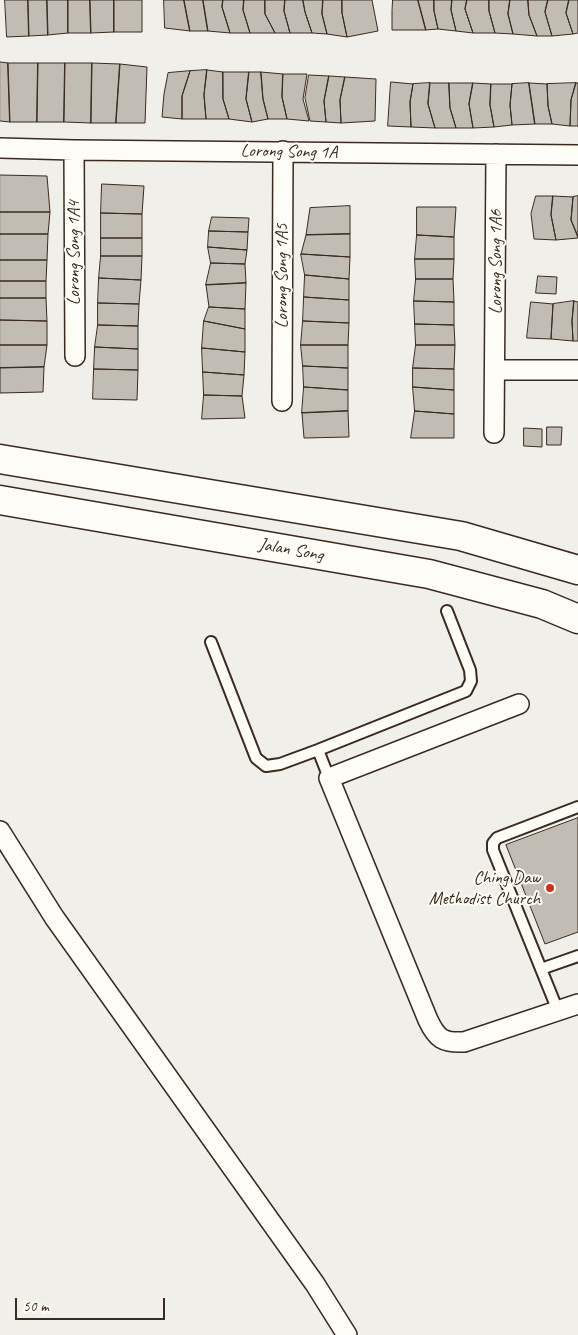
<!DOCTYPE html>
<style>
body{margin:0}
#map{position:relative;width:578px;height:1335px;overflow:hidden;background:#f1efea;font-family:Caveat,sans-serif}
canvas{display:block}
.scale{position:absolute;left:15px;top:1298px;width:150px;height:22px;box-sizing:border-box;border:2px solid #3b2a1e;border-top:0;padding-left:6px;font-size:15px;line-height:18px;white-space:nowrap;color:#3b2a1e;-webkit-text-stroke:4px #fdfcf7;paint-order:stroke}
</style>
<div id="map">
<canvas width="578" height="1335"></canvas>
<div class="scale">50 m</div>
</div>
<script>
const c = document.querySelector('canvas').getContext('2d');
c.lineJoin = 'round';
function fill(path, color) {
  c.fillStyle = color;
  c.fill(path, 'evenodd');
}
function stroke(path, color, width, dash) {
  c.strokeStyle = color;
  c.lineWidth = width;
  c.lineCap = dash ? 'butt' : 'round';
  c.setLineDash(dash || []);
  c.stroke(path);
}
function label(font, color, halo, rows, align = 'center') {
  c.font = font + ' Caveat,sans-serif';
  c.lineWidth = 4;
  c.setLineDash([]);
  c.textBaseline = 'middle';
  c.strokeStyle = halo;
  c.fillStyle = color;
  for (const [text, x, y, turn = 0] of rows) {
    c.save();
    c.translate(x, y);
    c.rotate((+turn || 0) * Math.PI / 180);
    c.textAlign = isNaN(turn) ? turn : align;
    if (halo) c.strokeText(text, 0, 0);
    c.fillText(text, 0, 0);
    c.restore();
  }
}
const building = new Path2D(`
 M5,0H28L29,36L7,37Z
 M28,0H47L48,35L29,36Z
 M47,0H68V33L48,35Z
 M68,0H90L91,33H68Z
 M90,0H114V32L91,33Z
 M114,0H142V32H114Z
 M164,0H184L190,31L165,28Z
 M184,0H203L208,31H190Z
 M203,0H223L222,7L230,33L208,31Z
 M223,0H244L243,10L250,33H230L222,7Z
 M244,0H265V14L275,33H250L243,10Z
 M265,0H285L284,11L290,33H275L265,14Z
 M285,0H303L305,12L312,33H290L284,11Z
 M303,0H323L322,14L327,34L312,33L305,12Z
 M323,0H342V13L347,37L327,34L322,14Z
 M342,0H372L378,31L347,37L342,13Z
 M393,0H418L426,30H392V11Z
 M418,0H434V11L438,29L426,30Z
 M434,0H452L451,10L456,31L438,29L434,11Z
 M452,0H467L465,9L473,33L456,31L451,10Z
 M467,0H489V11L495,33H473L465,9Z
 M489,0H510L508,14L513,34L495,33L489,11Z
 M510,0H528L529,15L537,36L513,34L508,14Z
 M528,0H548L545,12L552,36H537L529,15Z
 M548,0H569L566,13L573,34L552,36L545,12Z
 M569,0H578V33L573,34L566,13Z
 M0,62L8,63L10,122L0,121Z
 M8,63H38L37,122H10Z
 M38,63H65L64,122H37Z
 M65,63H92L91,123L64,122Z
 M92,63L120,64L116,123H91Z
 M120,64L147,67L145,123H116Z
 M207,70L223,72V99L229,119H206L204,95Z
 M207,70L204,95L206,119H182V96L190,71Z
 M190,71L182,96V119L162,117L164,94L168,73Z
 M223,72H249L246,99L252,122L229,119L223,99Z
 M249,72H261L263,99L268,119L252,122L246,99Z
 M261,72L283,74L282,97L287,119H268L263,99Z
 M283,74H307L303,99L309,121L287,119L282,97Z
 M309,75L329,76L324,101L326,122L310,121L305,98Z
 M329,76L345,77L340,100L341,123L326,122L324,101Z
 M345,77L376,79L375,121L341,123L340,100Z
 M391,82L413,84L410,102L411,127L388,126Z
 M430,83H449L450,108L456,128H435L428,104Z
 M430,83L428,104L435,128L411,127L410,102L413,84Z
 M449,83H473L469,104L473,128H456L450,108Z
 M473,83L491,84L490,105L494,127L473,128L469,104Z
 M529,83L547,84L548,106L552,124H535Z
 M529,83L535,124L512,125L510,105L512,84Z
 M576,83H578V126H570L571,100Z
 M576,83L571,100L570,126L552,124L548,106L547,84Z
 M491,84H512L510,105L512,125L494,127L490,105Z
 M0,175L47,176L50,212H0Z
 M102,184L144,186L142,214L101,213Z
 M536,196H553L551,215L556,240L534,239L531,214Z
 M553,196L573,197L571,220L578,238L556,240L551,215Z
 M578,196V236L571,220L573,197Z
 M350,206V234L306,235L310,208Z
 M417,207H456L454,237L417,235Z
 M0,212H50L48,234H0Z
 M101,213L142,214V238H101Z
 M212,217L249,218L248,232L209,231Z
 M209,231L248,232L247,250L208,247Z
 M0,234H48L47,260H0Z
 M350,234V257L301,254L306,235Z
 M417,235L454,237V259H415Z
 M101,238H142V256H101Z
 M208,247L247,250L245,264L211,263Z
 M301,254L350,257L349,279L305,275Z
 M101,256H142L141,280L99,278Z
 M415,259H454L453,279H416Z
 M0,260H47L46,281H0Z
 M211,263L245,264L246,283L206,285Z
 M305,275L349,279V300L304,297Z
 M538,276L557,277L556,294L536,293Z
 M99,278L141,280L139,304L98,303Z
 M416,279H453L454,302L414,301Z
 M0,281H46V298H0Z
 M246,283L245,309L209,307L206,285Z
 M304,297L349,300V323L303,321Z
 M0,298H46L47,321L0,320Z
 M414,301L454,302V325L415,324Z
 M574,301L578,302V341H573L572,321Z
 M574,301L572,321L573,341L551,339L553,304Z
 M531,302L553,304L551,339L527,338Z
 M98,303L139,304L138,326L98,325Z
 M209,307L245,309V329L204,321Z
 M0,320L47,321V345H0Z
 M204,321L245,329V352L202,348Z
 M303,321L349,323L348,345H301Z
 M415,324L454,325L455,345H416Z
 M98,325L138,326V349L95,347Z
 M0,345H47L44,367L0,368Z
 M301,345H348V368L303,366Z
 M416,345H455L454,369L413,368Z
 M95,347L138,349V370L94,369Z
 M202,348L245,352L244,375L203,372Z
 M303,366L348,368V390L304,387Z
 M44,367L43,392L0,393V368Z
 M413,368L454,369V390L413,387Z
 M94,369L138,370L137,400L93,399Z
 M203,372L244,375L242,396L204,395Z
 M304,387L348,390V411L302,413Z
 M413,387L454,390V414L415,411Z
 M204,395L242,396L245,418L202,419Z
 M348,411L349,437L304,438L302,413Z
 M415,411L454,414V438H411Z
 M547,427H562L561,445H547Z
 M524,428L542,429V447L524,446Z
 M578,818V932L545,944L506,845Z`);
fill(building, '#c1bcb4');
stroke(building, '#3b2a1e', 1);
const service = new Path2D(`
 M211,642L256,758L266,766L280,764L318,750L466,691L471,681L470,670L447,611
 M318,750L329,778
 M541,969L578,956
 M558,1011L493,850V843L497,838L578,807`);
const minor = new Path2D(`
 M0,148L74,150L578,155
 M74,150L75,356
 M495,370H578
 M282,401L283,151
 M494,433L496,154
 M519,704L329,778L428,1020C437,1039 443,1043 464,1042L578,1004
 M0,831L54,917L315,1284L347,1335`);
const secondary = new Path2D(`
 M0,459L461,536L578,570
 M0,500L429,574L542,604L578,619`);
stroke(service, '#3b2a1e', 14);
stroke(minor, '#3b2a1e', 22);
stroke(secondary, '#3b2a1e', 31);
stroke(service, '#fdfcf7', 10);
stroke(minor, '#fdfcf7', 19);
stroke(secondary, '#fdfcf7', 28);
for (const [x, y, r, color] of [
 [550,888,5,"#c8321e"]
]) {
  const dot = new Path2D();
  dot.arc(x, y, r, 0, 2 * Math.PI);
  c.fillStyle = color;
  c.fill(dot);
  stroke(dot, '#fdfcf7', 2);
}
label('18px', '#3b2a1e', '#fdfcf7', [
 ["Lorong Song 1A",289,152,1],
 ["Lorong Song 1A4",74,253,-90],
 ["Lorong Song 1A6",496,262,-90],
 ["Lorong Song 1A5",282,276,-90],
 ["Jalan Song",291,550,10]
]);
label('18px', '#3b2a1e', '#fdfcf7', [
 ["Ching Daw",540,878],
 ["Methodist Church",540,899]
], 'right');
</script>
